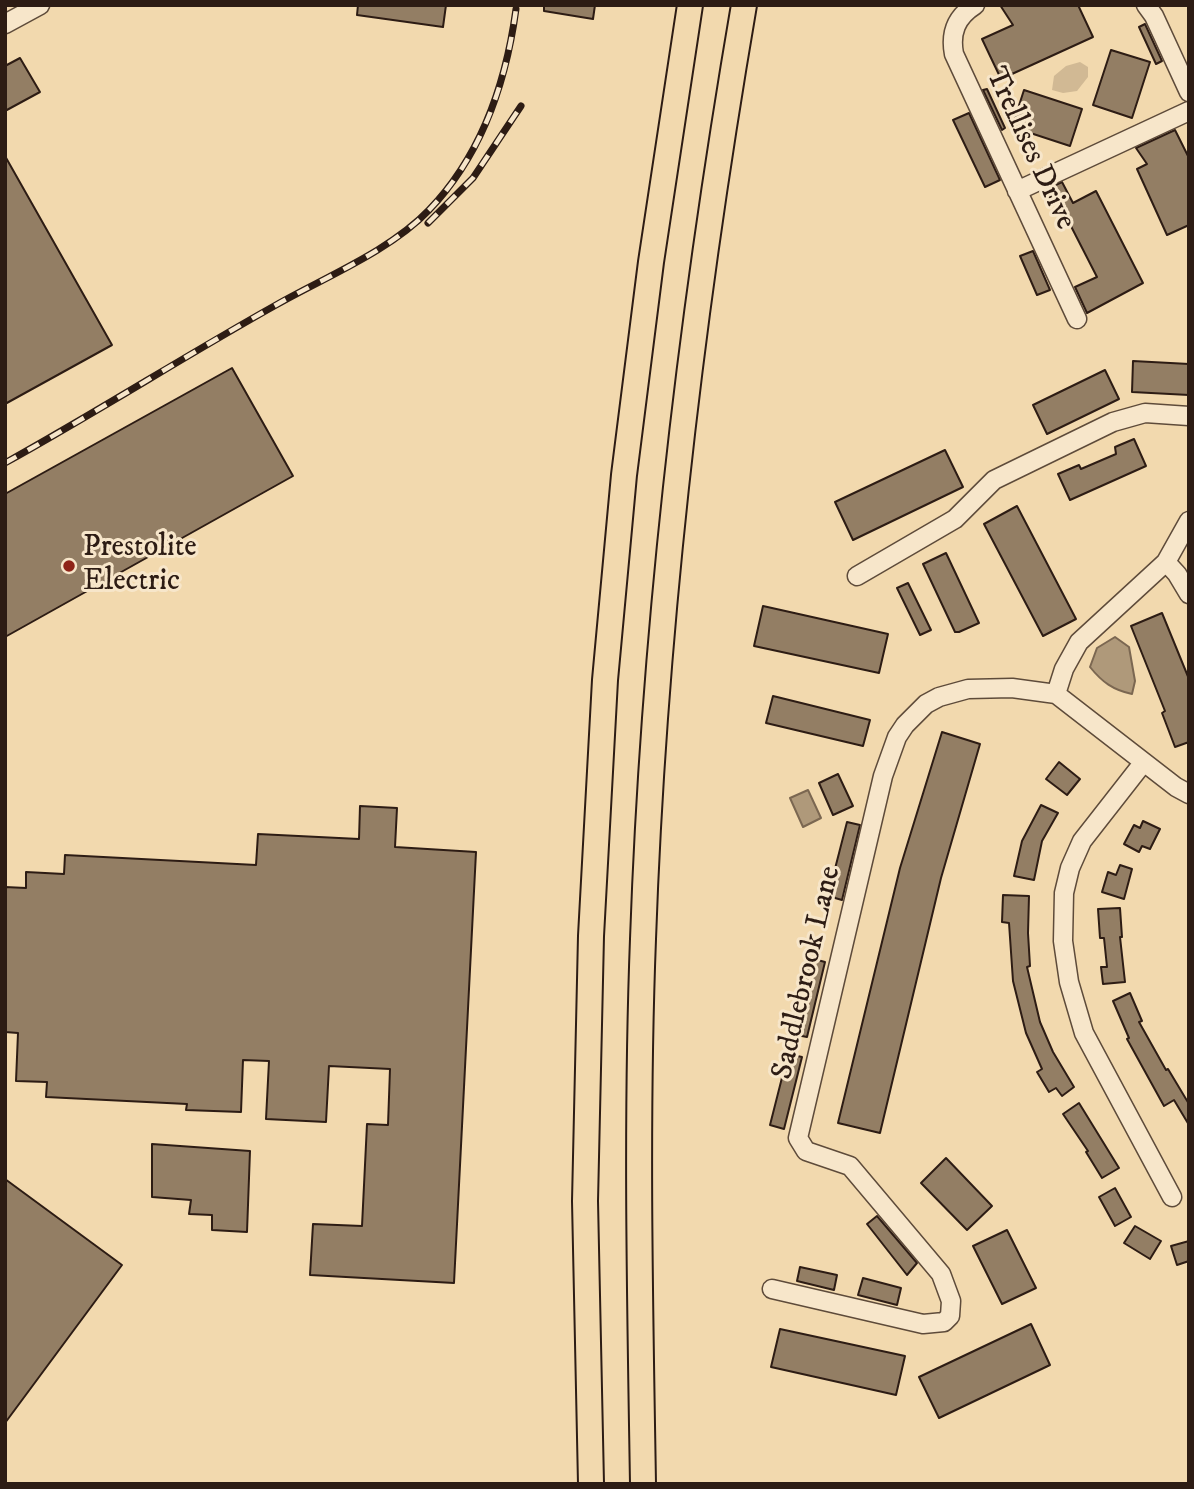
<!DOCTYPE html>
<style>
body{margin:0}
#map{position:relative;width:1194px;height:1489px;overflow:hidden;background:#f2d9ae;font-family:"IM FELL DW Pica",serif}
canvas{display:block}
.frame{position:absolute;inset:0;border:7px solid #2d1c14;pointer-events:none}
</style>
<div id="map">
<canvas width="1194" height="1489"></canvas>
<div class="frame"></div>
</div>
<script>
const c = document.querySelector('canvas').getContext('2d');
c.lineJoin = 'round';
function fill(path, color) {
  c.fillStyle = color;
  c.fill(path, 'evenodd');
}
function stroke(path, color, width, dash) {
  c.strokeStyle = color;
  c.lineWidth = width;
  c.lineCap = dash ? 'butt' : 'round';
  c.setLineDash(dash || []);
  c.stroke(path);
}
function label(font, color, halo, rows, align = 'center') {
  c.font = font + ' "IM FELL DW Pica",serif';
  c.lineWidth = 6;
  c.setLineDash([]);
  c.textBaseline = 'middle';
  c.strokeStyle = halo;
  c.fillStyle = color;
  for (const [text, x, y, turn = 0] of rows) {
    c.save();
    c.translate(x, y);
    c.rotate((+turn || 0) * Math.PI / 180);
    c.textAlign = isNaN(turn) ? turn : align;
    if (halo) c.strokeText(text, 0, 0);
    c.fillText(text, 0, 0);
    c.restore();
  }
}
fill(new Path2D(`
 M1080,62L1088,67V77L1077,91L1063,93L1052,90L1054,76L1066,66Z`), '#d1b994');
const water = new Path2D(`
 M1115,637L1129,647L1135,681L1132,694C1113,690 1102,682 1090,667L1097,648Z
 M808,790L821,818L803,827L790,798Z`);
fill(water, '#af997a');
stroke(water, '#7b6751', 2);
const building = new Path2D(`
 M358,5H446L443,27L357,15Z
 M544,5H595L593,19L544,11Z
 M1000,5H1078L1093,37L1001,79L982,39L1013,25Z
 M1145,24L1162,61L1156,64L1139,27Z
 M1111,50L1150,62L1132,118L1093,105Z
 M20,58L40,92L5,111V66Z
 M987,89L1005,128L1002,130L983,90Z
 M1024,90L1082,109L1070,146L1012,127Z
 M969,113L1000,180L985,187L953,120Z
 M1175,130L1189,158V225L1167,235L1137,169L1147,164L1136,148Z
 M5,156L112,345L5,404Z
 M1062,182L1073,203L1096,191L1143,283L1087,313L1075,287L1097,277L1055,195L1045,199L1041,192Z
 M1033,251L1050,290L1037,295L1020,256Z
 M1133,361L1189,364V395L1132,392Z
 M232,368L293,476L5,637V494Z
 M1105,370L1119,399L1047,434L1033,405Z
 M1134,439L1146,466L1070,500L1058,474L1079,465L1081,469L1116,454L1115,447Z
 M945,450L963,487L853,540L835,502Z
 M1017,506L1076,619L1043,636L984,524Z
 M946,553L979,623L959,632H955L923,564Z
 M908,583L931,630L920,635L897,588Z
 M763,606L888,634L879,673L754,646Z
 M1162,613L1189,679V742L1175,747L1162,713L1165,711L1131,626Z
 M773,696L870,720L863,746L766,723Z
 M942,732L980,744L941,878L880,1133L838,1123L900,868Z
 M1059,762L1080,779L1067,795L1046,779Z
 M838,774L853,806L833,815L819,783Z
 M1041,805L1058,813L1042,841L1034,880L1014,876L1022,841Z
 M360,806L397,808L395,847L476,852L454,1283L310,1275L313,1224L362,1226L367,1124L388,1125L390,1069L329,1066L326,1122L266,1119L269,1061L243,1060L241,1112L186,1110L187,1104L46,1097L47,1082L16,1081L18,1033L5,1032V887L26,888V872L64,874L65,855L256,865L258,834L359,839Z
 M1143,821L1160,829L1150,849L1142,846L1139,852L1124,844L1134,825L1140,828Z
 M847,822L860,825L842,900L828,896Z
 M1120,865L1132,869L1124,899L1102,892L1108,872L1116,875Z
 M1003,895L1029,896L1028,933L1030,966L1027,967L1040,1022L1053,1052L1074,1087L1062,1096L1056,1088L1049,1092L1037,1072L1042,1069L1026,1033L1013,981L1009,923L1002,922Z
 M1120,908L1122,937H1120L1125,982L1103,984L1101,967H1107L1104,938H1100L1098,909Z
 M810,958L825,962L807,1037L792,1034Z
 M1130,993L1142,1021L1139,1022L1166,1070L1168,1069L1189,1104V1125L1174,1100L1164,1106L1127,1039L1129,1038L1113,1001Z
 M788,1054L802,1057L784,1129L770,1125Z
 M1079,1103L1119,1168L1102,1178L1086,1152L1088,1151L1063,1114Z
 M152,1144L250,1151L247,1232L212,1230V1215L189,1214L191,1200L152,1197Z
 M946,1158L992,1206L967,1230L921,1183Z
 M5,1179L122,1265L5,1423Z
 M1115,1188L1131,1217L1115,1226L1099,1197Z
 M877,1216L917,1263L907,1275L867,1224Z
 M1135,1226L1161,1241L1150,1259L1124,1243Z
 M1007,1230L1036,1288L1002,1304L973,1246Z
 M1189,1241V1261L1177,1265L1171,1246Z
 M800,1267L837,1275L834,1290L797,1281Z
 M863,1278L901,1288L897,1305L858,1295Z
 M1031,1324L1050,1365L939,1418L919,1377Z
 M780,1329L905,1356L896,1395L771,1367Z`);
fill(building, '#937e64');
stroke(building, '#2d1c14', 2);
const minor = new Path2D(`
 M975,5C956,17 950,33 954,54L1077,319
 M1146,5L1154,16L1189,92
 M5,24L40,5
 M1017,191L1189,111
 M1166,562L1177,574L1189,594
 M857,576L955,519L994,480L1113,422L1145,413L1189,416
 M1056,694L1064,669L1079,642L1166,562L1189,521
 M1143,763L1082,841L1070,868L1064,893L1063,941L1069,982L1084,1033L1172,1197
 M772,1289L923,1324L944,1322L950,1316L951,1301L941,1274L850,1166L806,1151L798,1138L883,776L897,737L905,725L926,704L939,697L968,689L1012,688L1056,694L1176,787L1189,794`);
const highway = new Path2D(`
 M591,1484L585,1201L591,936L605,680L624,475L651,262L690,5
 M643,1484C640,1302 636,1121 643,939C654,626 691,314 744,5`);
stroke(minor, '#5e4b3a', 21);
stroke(highway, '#2d1c14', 28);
stroke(minor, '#f7e6ca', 18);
stroke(highway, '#f2d9ae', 24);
const rail = new Path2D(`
 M428,223L473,178L521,106
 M5,463C97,412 185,356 276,305C325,277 390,251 429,210C482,155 506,83 516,9`);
stroke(rail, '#2d1c14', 7);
stroke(rail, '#f7e6ca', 4.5, [13]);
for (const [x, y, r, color] of [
 [69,566,7,"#8f2418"]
]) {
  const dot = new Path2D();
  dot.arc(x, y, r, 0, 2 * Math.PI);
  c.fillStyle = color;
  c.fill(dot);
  stroke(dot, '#f7e6ca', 2.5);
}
label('30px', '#2d1c14', '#f7e6ca', [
 ["Trellises Drive",1029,149,65],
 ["Saddlebrook Lane",808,973,-77]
]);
label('30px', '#2d1c14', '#f7e6ca', [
 ["Prestolite",83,549],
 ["Electric",83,583]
], 'left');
</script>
